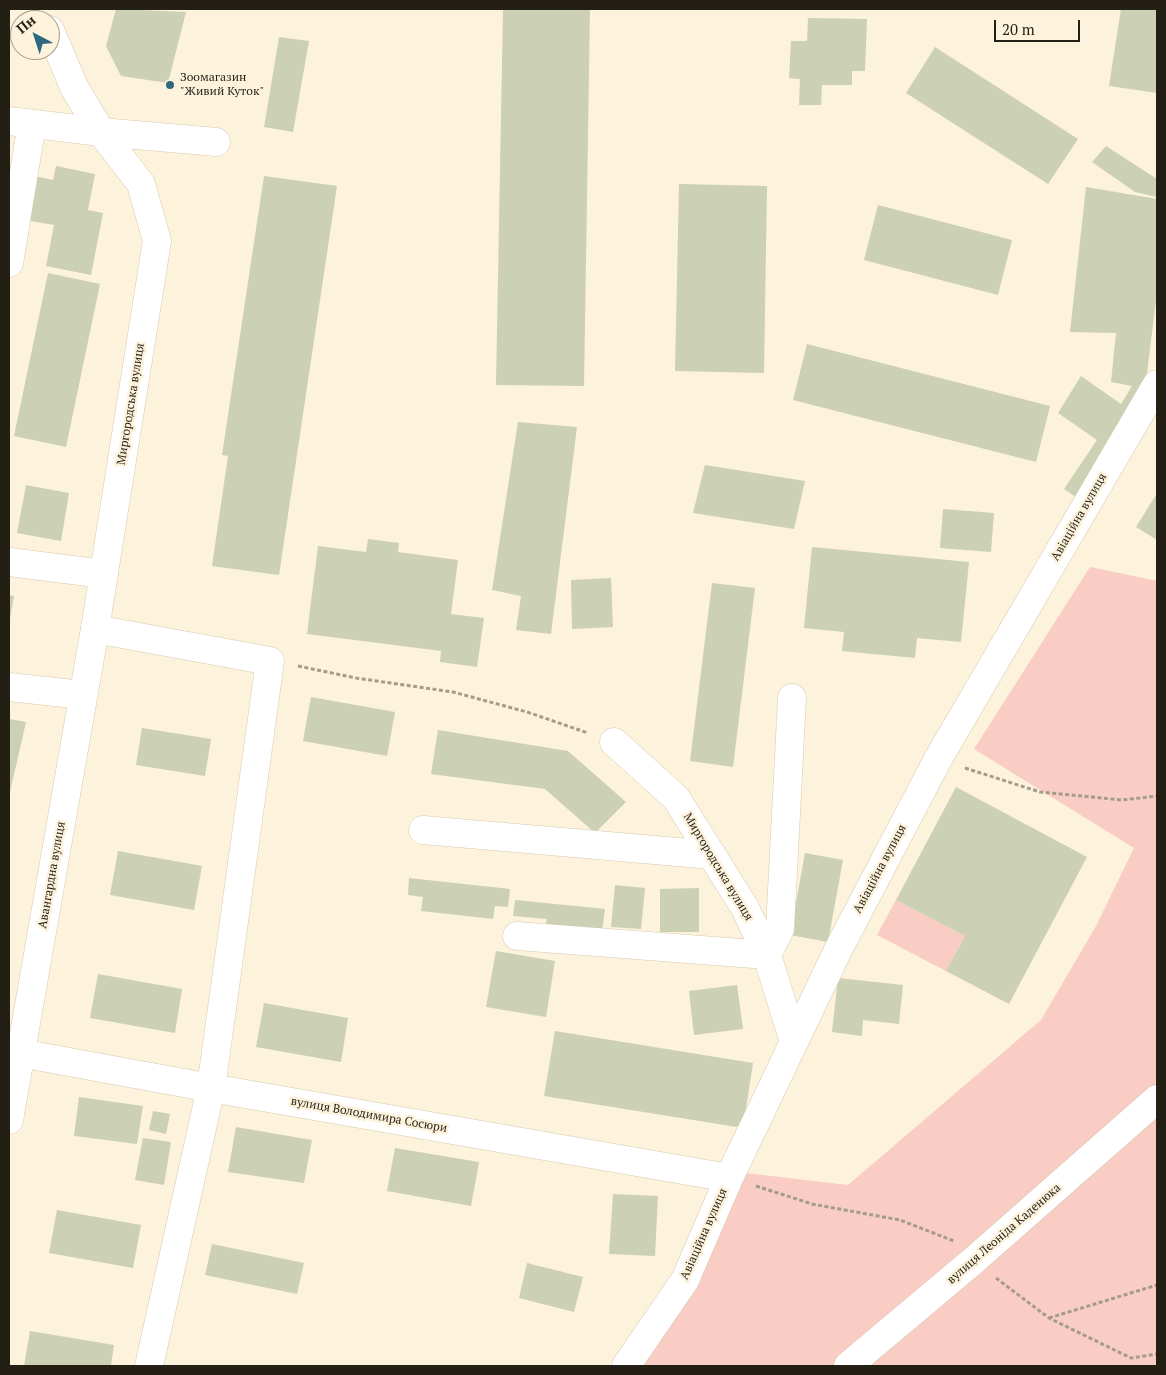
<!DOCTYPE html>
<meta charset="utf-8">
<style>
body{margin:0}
#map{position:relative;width:1166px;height:1375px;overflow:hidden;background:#fdf2dc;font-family:"PT Serif",serif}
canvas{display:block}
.frame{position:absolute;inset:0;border:10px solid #241f15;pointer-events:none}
.north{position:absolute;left:10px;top:10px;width:50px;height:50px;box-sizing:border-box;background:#fdf2dc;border:1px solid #a69e8c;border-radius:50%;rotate:320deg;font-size:14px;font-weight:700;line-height:20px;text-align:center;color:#241f15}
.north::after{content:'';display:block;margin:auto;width:18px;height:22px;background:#2d6a81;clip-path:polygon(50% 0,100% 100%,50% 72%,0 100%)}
.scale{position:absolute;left:994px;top:20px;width:86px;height:22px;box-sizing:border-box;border:2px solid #241f15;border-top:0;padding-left:6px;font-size:15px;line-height:18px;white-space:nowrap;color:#241f15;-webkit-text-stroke:4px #fdf2dc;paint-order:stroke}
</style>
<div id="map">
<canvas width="1166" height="1375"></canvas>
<div class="frame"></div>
<div class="north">Пн</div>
<div class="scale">20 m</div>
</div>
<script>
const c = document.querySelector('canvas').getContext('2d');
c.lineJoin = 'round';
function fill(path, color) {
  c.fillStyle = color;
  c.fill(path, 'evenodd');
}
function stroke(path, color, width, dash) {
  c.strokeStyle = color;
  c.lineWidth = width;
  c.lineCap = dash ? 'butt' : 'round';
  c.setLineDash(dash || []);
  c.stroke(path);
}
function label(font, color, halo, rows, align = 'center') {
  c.font = font + ' "PT Serif",serif';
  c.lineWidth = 5;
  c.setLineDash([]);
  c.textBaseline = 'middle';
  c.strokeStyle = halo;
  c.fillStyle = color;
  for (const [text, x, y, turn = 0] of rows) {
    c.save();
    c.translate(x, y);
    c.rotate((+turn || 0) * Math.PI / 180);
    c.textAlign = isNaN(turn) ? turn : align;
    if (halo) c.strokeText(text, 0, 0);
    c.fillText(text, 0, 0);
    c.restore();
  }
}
fill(new Path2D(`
 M1090,567L1157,581V1366H634L737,1172L848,1185L1041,1020L1096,926L1134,848L974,749Z
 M896,900L965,936L946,971L877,935Z`), '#f9ccc4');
fill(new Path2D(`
 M116,9L186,12L168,83L121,76L106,46Z
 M503,9H590L584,386L496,385Z
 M1121,9H1157V93L1109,86Z
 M808,18L867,19L865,71H852V85H822L821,105H799L800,79L789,78L791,41H807Z
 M279,37L309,41L293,132L264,127Z
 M935,47L1078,139L1048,184L906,93Z
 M1106,146L1157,179V197L1135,192L1092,162Z
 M56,166L95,174L88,210L103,213L91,275L46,266L54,225L25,220L34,176L53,180Z
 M264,176L337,186L279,575L212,566L228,456L222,455Z
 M679,184L767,186L764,373L675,371Z
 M1086,187L1157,199V292L1146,382L1076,497L1064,489L1097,440L1058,413L1081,376L1121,404L1132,386L1111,382L1116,333L1070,332Z
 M878,205L1012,240L998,295L864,260Z
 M48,273L100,284L66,447L14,436Z
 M807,344L1050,406L1036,462L793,400Z
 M518,422L577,427L551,634L516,630L521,596L492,590Z
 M705,465L805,481L794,529L693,513Z
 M26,485L69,493L61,541L17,533Z
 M1157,493V540L1136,527Z
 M943,509L994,513L991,552L940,548Z
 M368,539L399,543L398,552L458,560L451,614L484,618L477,667L440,662L441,651L307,634L318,546L366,552Z
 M812,547L969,562L961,642L917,638L915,658L842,651L844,632L804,628Z
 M611,578L613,627L572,629L571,580Z
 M712,583L755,588L733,767L690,761Z
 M9,595L14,596L10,619H9Z
 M311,697L395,712L387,756L303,741Z
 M9,719L26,722L10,792H9Z
 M142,728L211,739L205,776L136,765Z
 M438,730L568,751L626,802L595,833L545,789L431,774Z
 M956,787L1087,857L1009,1004L946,971L965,936L896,900Z
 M118,851L202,866L194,910L110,895Z
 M805,853L843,860L828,942L790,935Z
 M409,878L510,889L508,907L495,906L493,919L421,911L423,897L408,895Z
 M615,885L645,888L641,929L611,927Z
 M699,888V932H660V889Z
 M515,900L605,909L601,939L544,932L547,919L513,916Z
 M496,951L555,961L546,1017L486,1007Z
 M98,974L182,989L175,1033L90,1018Z
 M838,978L903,985L899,1024L863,1020L862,1036L832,1032Z
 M737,985L743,1029L694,1035L689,991Z
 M264,1003L348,1018L341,1062L256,1047Z
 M555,1031L753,1063L743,1128L544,1096Z
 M79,1097L143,1106L137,1144L74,1136Z
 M153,1111L170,1114L166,1134L149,1130Z
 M236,1127L312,1140L304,1183L228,1172Z
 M143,1138L171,1142L164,1185L135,1180Z
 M395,1148L479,1162L471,1206L387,1191Z
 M613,1194L658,1196L655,1256L609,1254Z
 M57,1210L141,1225L133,1268L49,1253Z
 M212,1244L304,1263L297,1294L205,1275Z
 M527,1263L583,1277L574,1312L519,1298Z
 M30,1331L114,1345L111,1366H24Z`), '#ccd0b4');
const minor = new Path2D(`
 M9,121L101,132L216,142
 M9,263L32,124
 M9,562L104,574
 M95,629L270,661L211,1088L149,1366
 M9,687L83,695
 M614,742L676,798L745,908L767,955L794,1042
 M423,830L712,855
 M517,936L767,955L780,929L792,698
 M9,1051L211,1088L729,1178
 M626,1366L685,1280L729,1178L839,948L938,759L1157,384
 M848,1366L973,1261L1157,1099`);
const major = new Path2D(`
 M9,1120L95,629L157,241L141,184L101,132L74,87L50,30`);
stroke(minor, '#d7caaf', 29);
stroke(major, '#d7caaf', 29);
stroke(new Path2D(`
 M298,666L356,678L453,692L527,712L588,733
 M965,768L1040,792L1122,800L1157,796
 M756,1186L812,1204L900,1220L954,1241
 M996,1278L1049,1318L1131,1358L1157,1354
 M1049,1318L1157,1285`), '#a49b8a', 3, [4, 2.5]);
stroke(minor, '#fff', 28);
stroke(major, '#fff', 28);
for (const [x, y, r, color] of [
 [170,85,5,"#2d6a81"]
]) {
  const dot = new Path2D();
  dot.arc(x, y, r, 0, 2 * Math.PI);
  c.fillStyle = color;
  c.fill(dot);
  stroke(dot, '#fdf2dc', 2);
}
label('12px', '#241f15', '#fdf2dc', [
 ["Зоомагазин",180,78],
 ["\"Живий Куток\"",180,92]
], 'left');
label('12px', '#241f15', '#fdf2dc', [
 ["Миргородська вулиця",131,404,-81],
 ["Авіаційна вулиця",1079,517,-60],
 ["Миргородська вулиця",718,867,59],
 ["Авіаційна вулиця",880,869,-62],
 ["Авангардна вулиця",52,875,-80],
 ["вулиця Володимира Сосюри",369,1115,10],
 ["Авіаційна вулиця",704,1234,-66],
 ["вулиця Леоніда Каденюка",1004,1234,-41]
]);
</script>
